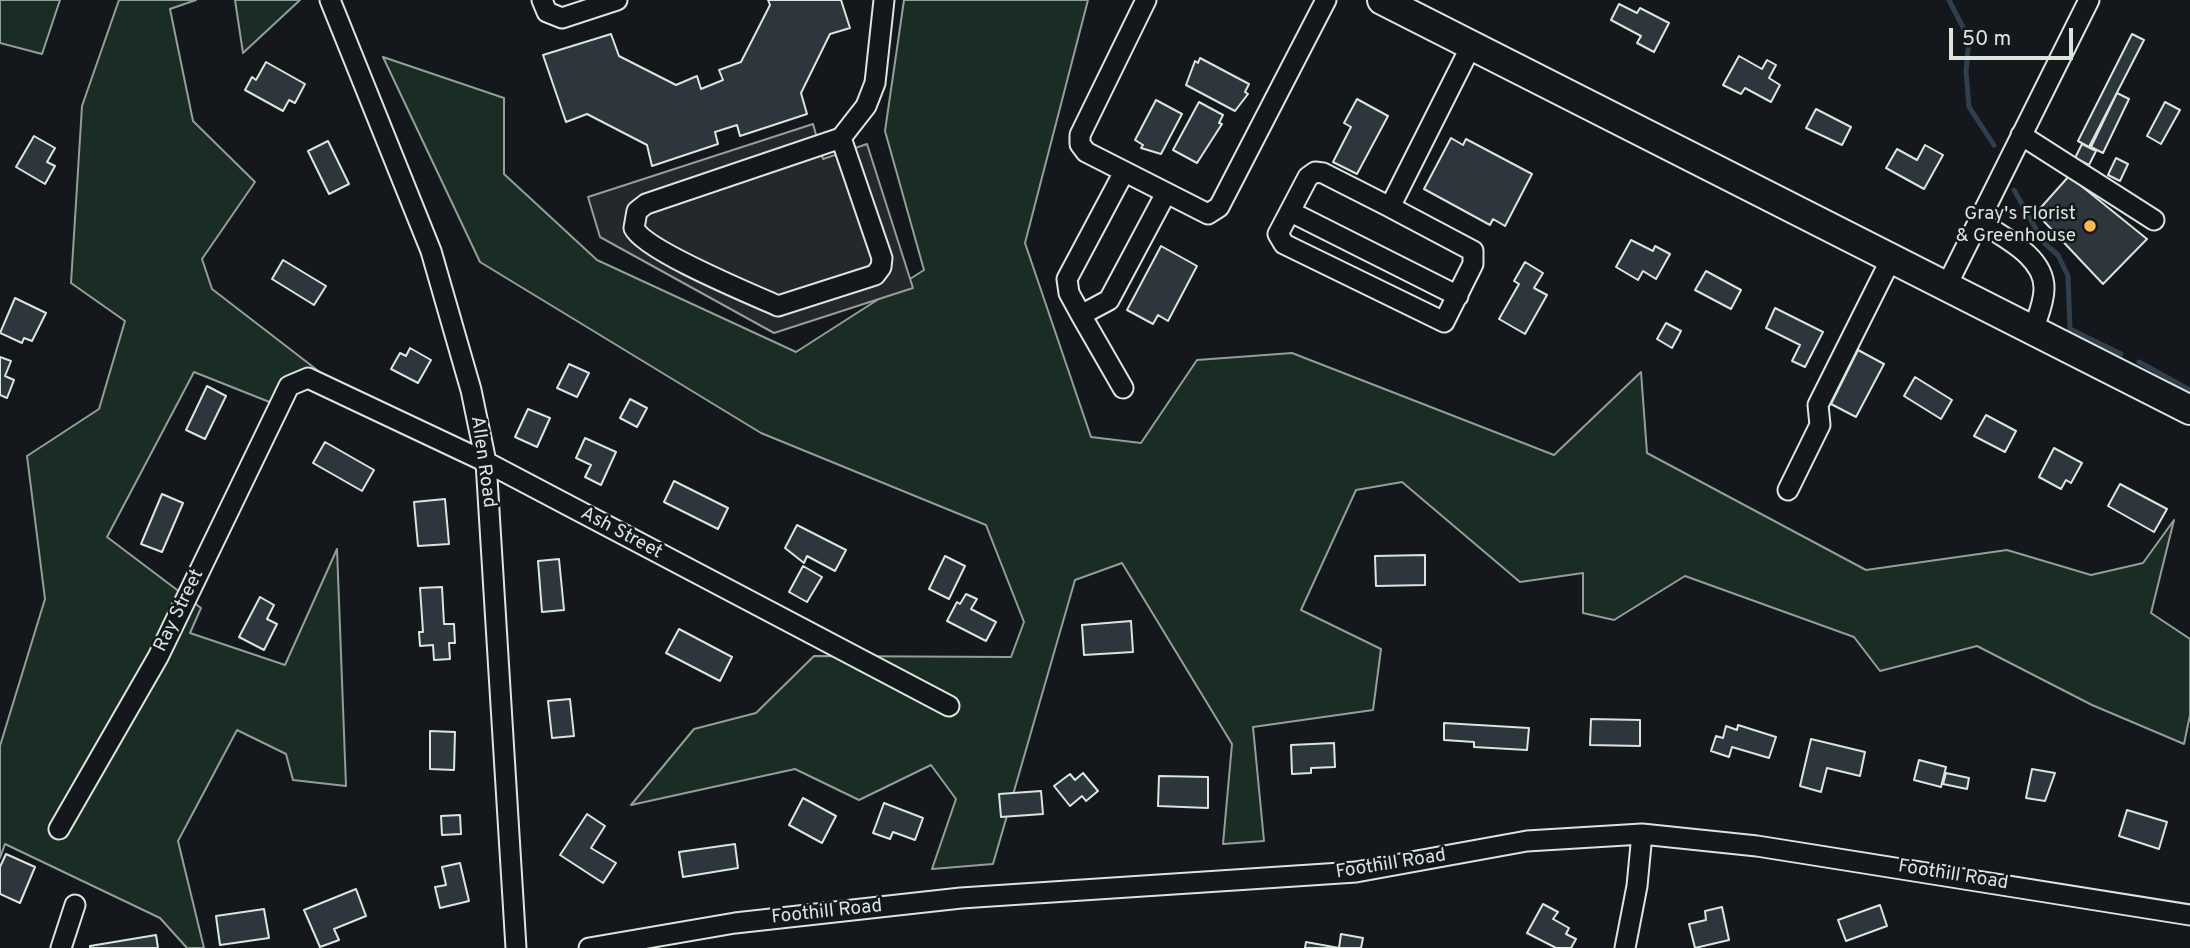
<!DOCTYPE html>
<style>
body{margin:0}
#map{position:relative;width:2190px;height:948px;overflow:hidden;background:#14181c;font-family:Overpass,sans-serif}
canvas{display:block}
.scale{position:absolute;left:1949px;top:28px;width:124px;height:32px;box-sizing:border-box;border:4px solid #d8e6dc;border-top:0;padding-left:9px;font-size:21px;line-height:24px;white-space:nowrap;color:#d8e6dc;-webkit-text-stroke:5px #14181c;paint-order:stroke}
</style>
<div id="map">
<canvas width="2190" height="948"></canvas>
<div class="scale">50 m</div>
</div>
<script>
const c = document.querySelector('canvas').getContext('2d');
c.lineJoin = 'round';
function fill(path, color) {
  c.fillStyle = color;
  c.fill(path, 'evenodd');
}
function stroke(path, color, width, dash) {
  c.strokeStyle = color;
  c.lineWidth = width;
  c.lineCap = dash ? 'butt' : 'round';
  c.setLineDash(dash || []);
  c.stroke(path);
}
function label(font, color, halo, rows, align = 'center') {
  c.font = font + ' Overpass,sans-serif';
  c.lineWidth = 5;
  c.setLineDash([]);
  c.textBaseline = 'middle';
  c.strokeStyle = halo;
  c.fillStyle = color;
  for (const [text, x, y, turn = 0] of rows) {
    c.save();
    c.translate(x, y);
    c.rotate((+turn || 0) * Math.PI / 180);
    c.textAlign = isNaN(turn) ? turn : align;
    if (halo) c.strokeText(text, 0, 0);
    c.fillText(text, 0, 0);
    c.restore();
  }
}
const green = new Path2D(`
 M0,0H60L42,54L0,43Z
 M119,0H196L170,9L193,121L255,182L202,259L212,289L321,373L272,403L194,372L107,537L201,608L190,633L285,665L337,549L346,786L293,780L286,754L237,730L178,841L204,948H187L160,918L5,844L0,858V746L45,599L27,456L99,409L125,321L71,283L82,106Z
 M235,0H300L243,53Z
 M904,0H1088L1025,243L1091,437L1141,443L1197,360L1292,353L1554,455L1641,372L1647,453L1866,570L2007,550L2091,575L2143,563L2174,520L2151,613L2190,639V715L2184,744L2092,705L1977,646L1880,671L1854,637L1685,576L1614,620L1583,613V573L1520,582L1402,482L1356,490L1301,610L1381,649L1373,710L1253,727L1264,841L1223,844L1232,744L1122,563L1075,580L993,864L932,869L956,799L931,765L859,800L795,769L631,805L694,729L756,713L814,656L1011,657L1024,622L986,525L761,433L480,262L383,57L504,98V174L597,260L796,352L924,270L885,131Z`);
fill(green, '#1a2d24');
stroke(green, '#939e99', 2);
const parking = new Path2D(`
 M813,124L823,159L867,144L913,288L774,333L600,237L588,197Z`);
fill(parking, '#24282b');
stroke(parking, '#939e99', 2);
stroke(new Path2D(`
 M1949,0L1969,39L1966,71L1969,107L1994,145
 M2014,190L2044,243L2058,255L2068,276L2070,329L2121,354
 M2139,362L2190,390`), '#2f3f4d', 5);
const building = new Path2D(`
 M768,0H841L850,28L830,34L801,93L807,114L740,136L737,125L715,132L718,144L652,166L647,145L587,114L566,122L543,55L611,34L619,56L676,85L697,76L701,89L723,80L719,70L741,62L770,5Z
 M1619,4L1637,13L1640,8L1669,23L1654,52L1637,43L1641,36L1611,20Z
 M2132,34L2144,40L2089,147L2078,141Z
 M1739,56L1762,69L1767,60L1776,65L1769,78L1780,85L1771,102L1745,88L1741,94L1723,85Z
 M1200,58L1249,84L1245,92L1248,94L1235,111L1186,85L1195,61L1198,63Z
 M266,62L305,84L295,103L289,100L283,111L245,90L252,77L256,80Z
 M2117,93L2129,99L2103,153L2091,147Z
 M1357,99L1388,116L1357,174L1333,162L1351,127L1344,123Z
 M1156,100L1182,114L1161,154L1141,148L1143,145L1135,140Z
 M1199,102L1223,115L1219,123L1222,124L1197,163L1173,150Z
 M2165,102L2180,110L2161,144L2147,136Z
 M1816,109L1851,127L1842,145L1806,128Z
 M34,136L55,148L47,162L55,166L45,184L16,167Z
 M1451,138L1463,145L1466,139L1532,174L1505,226L1493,219L1490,225L1424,189Z
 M328,141L349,184L329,194L308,151Z
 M2082,144L2096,151L2089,165L2075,158Z
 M1925,145L1943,155L1924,189L1886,168L1897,149L1917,160Z
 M2116,158L2128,164L2120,181L2108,175Z
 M2069,176L2147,239L2103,284L2036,213Z
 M1631,240L1653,251L1655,246L1670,254L1656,279L1643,271L1638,280L1616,267Z
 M1161,246L1197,266L1168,321L1158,315L1153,324L1127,310Z
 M283,260L326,286L314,305L272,279Z
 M1525,262L1543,273L1534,288L1547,295L1525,334L1499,319L1519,284L1514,281Z
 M1706,271L1741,290L1731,309L1695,290Z
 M15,298L46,313L32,341L24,338L22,343L0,333Z
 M1775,308L1823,332L1805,367L1792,361L1800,345L1766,328Z
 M1666,323L1681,331L1672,348L1657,339Z
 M410,348L431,360L418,383L391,369L400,353L406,356Z
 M1858,350L1884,364L1856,417L1831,404Z
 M0,357L11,361L5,376L14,380L7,398L0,395Z
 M569,364L589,373L577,397L557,388Z
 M1915,377L1952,400L1941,419L1904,396Z
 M207,386L226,396L205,439L186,430Z
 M630,399L647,408L637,427L620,418Z
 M528,409L550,418L537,447L515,437Z
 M1986,415L2016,431L2005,452L1974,436Z
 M585,438L616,452L601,485L585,477L591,465L576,458Z
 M325,442L374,470L362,491L313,463Z
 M2054,448L2082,463L2071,483L2066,480L2061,489L2039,477Z
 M674,481L728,508L718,529L664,502Z
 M2120,484L2167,509L2154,532L2108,506Z
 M162,494L183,503L162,552L141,544Z
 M445,499L449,544L418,546L414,502Z
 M797,525L846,550L835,571L807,556L804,563L785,548Z
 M1425,555V585L1376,586L1375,556Z
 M945,556L965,566L949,599L929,589Z
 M559,559L564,610L542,612L538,561Z
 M803,566L822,577L807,602L789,592Z
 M442,587L444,624H454L455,643H449L450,659L434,660L433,645L420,646L419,632H423L420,588Z
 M966,594L977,599L971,609L996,622L986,641L947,621L957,602L960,604Z
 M260,597L274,605L267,619L277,624L264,650L239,637Z
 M1131,621L1133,652L1084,655L1082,625Z
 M679,629L732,657L720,681L666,653Z
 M570,699L574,736L552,738L548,701Z
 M1591,719L1640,720V746L1590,745Z
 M1444,723L1529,728L1527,750L1474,747V742L1444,740Z
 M1738,725L1776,737L1769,758L1732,747L1729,757L1711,751L1716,736L1723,738L1726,726L1737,730Z
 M430,731L455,732L454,770L430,769Z
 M1811,739L1865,752L1860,776L1827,768L1821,792L1800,786Z
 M1334,743L1335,767L1311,768V773L1292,774L1291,745Z
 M1919,760L1946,767L1941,787L1914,780Z
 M2032,769L2055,773L2045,801L2026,798Z
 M1083,773L1098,791L1086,801L1082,796L1070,806L1054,786L1070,774L1075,780Z
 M1946,773L1969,778L1967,789L1943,784Z
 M1159,776L1208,777V808L1158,806Z
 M1041,791L1043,814L1001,817L999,794Z
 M803,798L836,816L822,843L789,825Z
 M884,803L923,818L915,840L893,832L890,839L873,833Z
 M2127,810L2167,822L2159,849L2119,836Z
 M587,814L605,826L591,848L616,863L603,883L560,855Z
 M460,815L461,834L442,835L441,816Z
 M735,844L738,868L683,877L679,852Z
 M6,854L35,867L20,903L0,894V867Z
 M460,863L469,901L440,908L435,887L446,885L442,867Z
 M356,889L366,916L334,929L339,940L320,947L304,910Z
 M1543,904L1558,912L1553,919L1569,928L1566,934L1576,939L1571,948H1556L1527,933Z
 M1880,905L1887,926L1846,941L1838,920Z
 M1722,907L1729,940L1695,948L1689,924L1706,920L1705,911Z
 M264,909L269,938L220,945L216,916Z
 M1341,934L1363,938L1361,948H1305L1306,942L1339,948Z
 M156,935L158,948H90V946Z`);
fill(building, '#2c363c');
stroke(building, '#d8e6dc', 2);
const minor = new Path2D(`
 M330,0L431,251L471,390L486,462L516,948
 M542,0L547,12L562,18L617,0
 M1146,0L1080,135V144L1086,152L1208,214L1219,207L1326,0
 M2021,135L2154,220
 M841,138L882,258L881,267L875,275L778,306C751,294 644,250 634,228L637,211L646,204L841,138L866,106L875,83L884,0
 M1124,172L1067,279L1069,293L1081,315L1109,300L1165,195
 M1390,207L1473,251V264L1444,322L1284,244L1278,234L1308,177L1315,172L1323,173L1390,207L1472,44
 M1291,212L1458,296
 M1979,221C2002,237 2045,256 2044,289C2044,303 2037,318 2033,331
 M1946,287L2089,0
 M1081,315L1123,388
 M1788,490L1820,425L1818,405L1891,259
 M59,829L158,657L289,386L308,378L486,462L949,706
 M61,948L75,905
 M589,948L735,923L961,898L1356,872L1527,841L1642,834L1757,846L2190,915
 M1625,948L1637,886L1642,834`);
const highway = new Path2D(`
 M1382,0L2190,410`);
stroke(minor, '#d8e6dc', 23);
stroke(highway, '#d8e6dc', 32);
stroke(minor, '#14181c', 19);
stroke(highway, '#14181c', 28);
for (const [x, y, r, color] of [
 [2090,226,7,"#ffb74d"]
]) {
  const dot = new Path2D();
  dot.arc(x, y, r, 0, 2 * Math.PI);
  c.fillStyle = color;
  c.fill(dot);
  stroke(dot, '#14181c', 2.5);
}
label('19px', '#d8e6dc', '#14181c', [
 ["Gray's Florist",2076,215],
 ["& Greenhouse",2076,237]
], 'right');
label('19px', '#d8e6dc', '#14181c', [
 ["Allen Road",482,462,82],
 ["Ash Street",621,534,28],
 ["Ray Street",180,611,-64],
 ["Foothill Road",1391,865,-9],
 ["Foothill Road",1953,876,9],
 ["Foothill Road",827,913,-6]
]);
</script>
